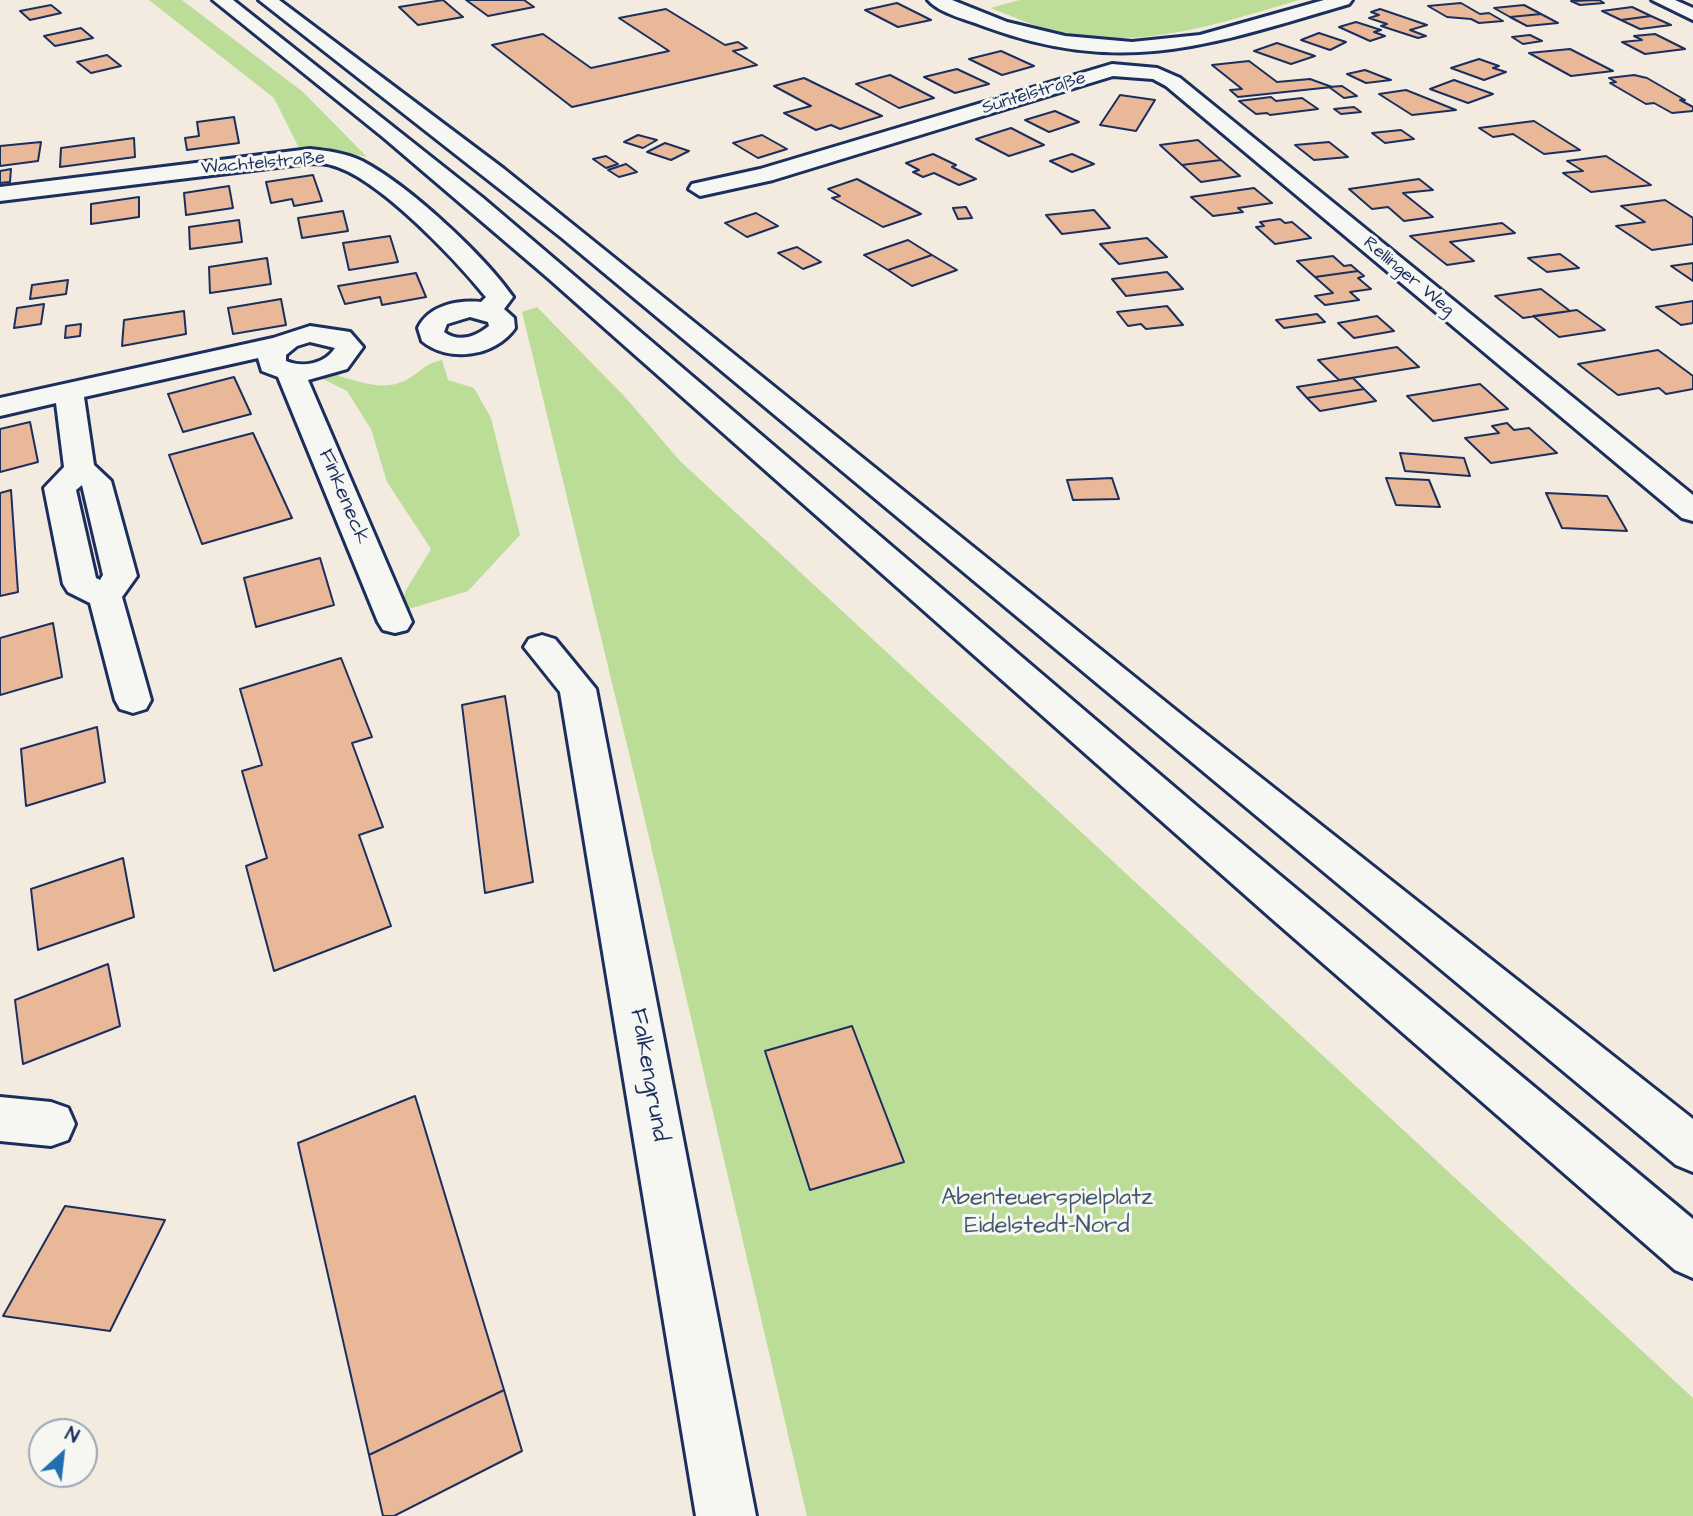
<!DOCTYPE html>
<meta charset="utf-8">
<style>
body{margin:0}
#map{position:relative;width:1693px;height:1516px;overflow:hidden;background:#f3eae0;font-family:"Architects Daughter",sans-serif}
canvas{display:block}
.north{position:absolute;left:28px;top:1418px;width:70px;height:70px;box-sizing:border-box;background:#f6f6f2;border:2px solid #9ea6b7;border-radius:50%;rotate:27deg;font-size:19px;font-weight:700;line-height:28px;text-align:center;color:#1b2f5e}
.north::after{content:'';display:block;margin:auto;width:24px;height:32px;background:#1f6fb2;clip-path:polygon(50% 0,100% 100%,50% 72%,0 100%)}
</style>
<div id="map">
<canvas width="1693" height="1516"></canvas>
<div class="north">N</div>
</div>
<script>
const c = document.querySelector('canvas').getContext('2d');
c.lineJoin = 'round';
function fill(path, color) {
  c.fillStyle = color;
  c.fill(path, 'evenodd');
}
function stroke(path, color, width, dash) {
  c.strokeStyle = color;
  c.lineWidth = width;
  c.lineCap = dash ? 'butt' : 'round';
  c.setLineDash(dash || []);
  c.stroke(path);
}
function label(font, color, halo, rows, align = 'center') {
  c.font = font + ' "Architects Daughter",sans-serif';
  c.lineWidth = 6;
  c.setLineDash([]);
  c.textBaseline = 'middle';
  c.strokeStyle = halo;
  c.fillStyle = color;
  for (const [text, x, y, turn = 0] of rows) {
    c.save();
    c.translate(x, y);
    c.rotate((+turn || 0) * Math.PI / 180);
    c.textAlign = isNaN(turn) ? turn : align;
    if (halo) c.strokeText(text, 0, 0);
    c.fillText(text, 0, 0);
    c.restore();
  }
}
fill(new Path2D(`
 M149,0H182L303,92L367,157L335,150H300L274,98Z
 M1020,0H1299C1221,23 1143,50 1061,33C1037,28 1013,16 990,8Z
 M537,307L625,397L680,461L1693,1398V1516H807L637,786L522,312Z
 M442,360L448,380L474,388L491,418L520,535L468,591L399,612L406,590L431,549L387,482L371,429L347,391L315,375L341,367L339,376C360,382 383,391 404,381C419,374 425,363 442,360Z`), '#bcdd97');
const building = new Path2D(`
 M443,0L463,17L418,25L399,7Z
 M466,0H524L534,7L488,16Z
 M1599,0L1604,3L1580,5L1571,1Z
 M897,3L931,20L898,27L865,10Z
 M1461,3L1480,14L1489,13L1503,21L1479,23L1471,19L1447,17L1428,6Z
 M51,5L61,13L30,20L20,11Z
 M1524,5L1541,14L1510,17L1494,8Z
 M1632,7L1651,16L1621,20L1602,11Z
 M666,9L725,45L738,42L747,48L733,51L757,65L572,107L492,45L543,34L591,68L669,51L619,18Z
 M1380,9L1427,25L1410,30L1426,36L1418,38L1381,26L1387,24L1369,18L1379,15L1371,12Z
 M1541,14L1558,23L1527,26L1510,17Z
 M1651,16L1671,25L1640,29L1621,20Z
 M1356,22L1381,30L1374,32L1385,36L1370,41L1339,27Z
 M81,28L93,38L55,46L44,36Z
 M1319,33L1346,42L1330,50L1301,40Z
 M1655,34L1685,49L1645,54L1622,42L1642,40L1634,36Z
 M1530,35L1542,41L1523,44L1512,37Z
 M1277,43L1315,56L1291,64L1254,51Z
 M1570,49L1613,71L1571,76L1529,53Z
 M1001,51L1034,66L1002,75L969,59Z
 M107,55L121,66L91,73L77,62Z
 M1479,59L1499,66L1493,68L1506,72L1484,80L1451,68Z
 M1249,61L1277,82L1310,79L1332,87L1238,97L1230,90L1242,89L1212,65Z
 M957,69L989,84L955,93L924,77Z
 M1365,70L1391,80L1366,83L1347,74Z
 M890,75L934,98L899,108L856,84Z
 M1634,75L1647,78L1685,100H1680L1693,107V111L1672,113L1654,103L1646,104L1610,83L1616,82L1609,78Z
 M804,78L882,116L840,129L831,125L816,130L784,113L811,106L774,86Z
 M1454,80L1493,94L1468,103L1430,89Z
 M1342,86L1357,96L1344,98L1329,87Z
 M1406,90L1456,110L1412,115L1379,94Z
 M1120,95L1155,100L1136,131L1100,125Z
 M1271,97L1276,101L1302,98L1318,109L1270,115L1267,113L1256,114L1239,101Z
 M1354,107L1361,112L1341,114L1334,109Z
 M1055,111L1079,122L1049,132L1025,120Z
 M234,117L239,143L187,150L185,138L199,136L197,122Z
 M1534,121L1580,150L1544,154L1513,134L1493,137L1479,128Z
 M1011,128L1044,145L1009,156L976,139Z
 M1401,130L1414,139L1385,143L1372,133Z
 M638,135L657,140L643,148L624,142Z
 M762,135L787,149L758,158L733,143Z
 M134,138L135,157L60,167L61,148Z
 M1198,140L1221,160L1182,165L1160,145Z
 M41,142L38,161L0,166V146Z
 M1329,142L1348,157L1314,160L1295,145Z
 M665,143L689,151L671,160L647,152Z
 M933,154L956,165L952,167L976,179L959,185L934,173L923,177L913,172L919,170L906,163Z
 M1072,154L1094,164L1072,172L1050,161Z
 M606,156L618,164L606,168L593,159Z
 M1606,156L1651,185L1591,192L1563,173L1583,171L1567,161Z
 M1221,160L1240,176L1201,182L1182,165Z
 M626,164L637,172L619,177L608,170Z
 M11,169L10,182L0,183V171Z
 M313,175L322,201L294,206L292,199L271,203L266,182Z
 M857,179L921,214L883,227L832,198L840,196L828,189Z
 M1419,179L1433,190L1403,193L1433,217L1404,221L1388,207L1372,209L1349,189Z
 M229,186L233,208L186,215L184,193Z
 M1254,188L1272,203L1238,208L1243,212L1213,216L1191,197Z
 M139,197V217L91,224V204Z
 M1665,200L1693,218V244L1652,250L1616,226L1645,222L1621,206Z
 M966,207L972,218L958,219L953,208Z
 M1094,210L1110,228L1062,234L1046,215Z
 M343,211L348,231L302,238L298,218Z
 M756,213L778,226L747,237L725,223Z
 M1280,219L1285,223L1292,222L1311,238L1275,244L1256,227L1264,226L1260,222Z
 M239,220L242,242L190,249L189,227Z
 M1502,223L1515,233L1450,242L1474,261L1447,265L1410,236Z
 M390,236L398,262L349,270L343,243Z
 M1147,238L1167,257L1119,264L1100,244Z
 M908,240L932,255L888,270L864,255Z
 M797,247L821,262L803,269L778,253Z
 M1560,254L1579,268L1547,272L1528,258Z
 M932,255L957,270L912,286L888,270Z
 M1333,256L1344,266L1351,265L1358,271L1315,277L1297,261Z
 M267,258L271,284L210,293L209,267Z
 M1693,263V281L1671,266Z
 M1358,271L1364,276L1358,278L1371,289L1350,292L1359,300L1325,305L1315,296L1333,293L1315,277Z
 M1167,272L1183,289L1126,296L1112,279Z
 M416,273L426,297L382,305L380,297L345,304L338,286Z
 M68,280L66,294L30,299L32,285Z
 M1541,289L1570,311L1523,318L1495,296Z
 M281,299L286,325L233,334L228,308Z
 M1693,301V323L1681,325L1656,307Z
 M44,304L41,324L14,328L17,308Z
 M1167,306L1183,325L1146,329L1141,324L1128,326L1117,312Z
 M1577,310L1605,330L1559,337L1533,316Z
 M184,311L186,334L122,346L124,320Z
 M1317,314L1325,322L1284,328L1276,320Z
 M1377,316L1394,331L1354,338L1338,323Z
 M81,324L80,336L65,338L66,326Z
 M1397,347L1419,367L1339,380L1318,360Z
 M1658,350L1693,376V389L1666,394L1659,388L1618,395L1578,364Z
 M234,377L251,414L183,432L168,394Z
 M1353,378L1364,389L1307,398L1297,387Z
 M1480,384L1508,409L1433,421L1407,396Z
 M1364,389L1376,401L1320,411L1307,398Z
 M30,422L38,462L0,472V429Z
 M1507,423L1514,430L1529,428L1557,453L1491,463L1465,438L1499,433L1492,426Z
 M253,433L292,518L202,544L169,455Z
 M1400,453L1464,458L1470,476L1405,471Z
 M1112,478L1119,499L1073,500L1067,480Z
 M1386,478L1429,480L1440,507L1396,505Z
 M11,490L18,592L0,596V493Z
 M1546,493L1607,496L1627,531L1562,528Z
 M320,558L334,605L256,627L244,578Z
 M53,623L62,677L0,695V638Z
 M341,658L372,737L352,743L383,827L359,835L391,926L274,971L246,866L267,858L242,771L262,765L240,689Z
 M505,696L533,882L485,893L462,705Z
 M97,727L105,782L26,806L21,749Z
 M123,858L134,917L38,950L31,889Z
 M108,964L120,1026L23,1064L15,1000Z
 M852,1026L904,1162L810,1190L765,1051Z
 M415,1096L504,1390L369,1455L298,1143Z
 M65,1206L165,1220L110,1331L3,1316Z
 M504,1390L522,1451L394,1516H383L369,1455Z`);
fill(building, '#e8b899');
stroke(building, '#1b2f5e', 2);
const minor = new Path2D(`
 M1652,0H1675L1693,8V20Z
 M1112,64L1157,68L1180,78L1693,495V521L1682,518L1166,86L1153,79L1113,76L773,180L700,196L689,189L692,184L760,169Z
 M310,149C328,151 345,153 362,161C408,185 483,254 513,297L504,309L514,318L515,328C495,357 448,363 422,341L418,328C429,305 458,300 481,302L486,297C456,260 377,176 331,165C325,163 317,163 310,163L0,201V187ZM470,317L488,322L489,326C475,337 459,343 444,332L447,324Z
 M310,326L350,332L363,347L347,369L308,380L412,622L407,630L395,633L383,630L378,622L278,377L262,371L258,358L84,397L94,465L111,481L137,576L122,597L151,700L146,709L133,713L120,709L115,700L90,603L68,592L63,584L44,488L64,467L56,403L0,416V398L273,338ZM310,342L335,348C325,364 303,368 286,361V355L297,346ZM82,485L103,575L100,580L96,578L76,490Z
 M542,635L555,639L596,689L756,1516H696L560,692L524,647L529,639Z
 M0,1097L51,1102L68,1108L75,1124L68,1140L51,1146L0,1141Z`);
const tertiary = new Path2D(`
 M928,0H952L1007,22L1065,36L1132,42L1200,35L1324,0H1352L1349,4C1216,43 1125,78 986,27C969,20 940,14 928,0Z`);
const motorway = new Path2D(`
 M213,0H233L483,198L1199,808L1693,1219V1278L1675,1270L1271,918L548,278L384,138Z
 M259,0H279L504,169L1188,720L1693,1119V1172L1676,1165L562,238Z`);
stroke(minor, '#1b2f5e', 6);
stroke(tertiary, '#1b2f5e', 6);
stroke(motorway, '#1b2f5e', 6);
fill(minor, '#f6f6f2');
fill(tertiary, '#f6f6f2');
fill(motorway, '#f6f6f2');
label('18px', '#1b2f5e', '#f6f6f2', [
 ["Süntelstraße",1034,94,-17],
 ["Wachtelstraße",263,164,-5],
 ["Rellinger Weg",1408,277,40]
]);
label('21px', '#1b2f5e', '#f6f6f2', [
 ["Finkeneck",343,497,67]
]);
label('24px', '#1b2f5e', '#f6f6f2', [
 ["Falkengrund",648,1075,80]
]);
label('24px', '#435a6c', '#f6f6f2', [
 ["Abenteuerspielplatz",1047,1199],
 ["Eidelstedt-Nord",1047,1227]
]);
</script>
